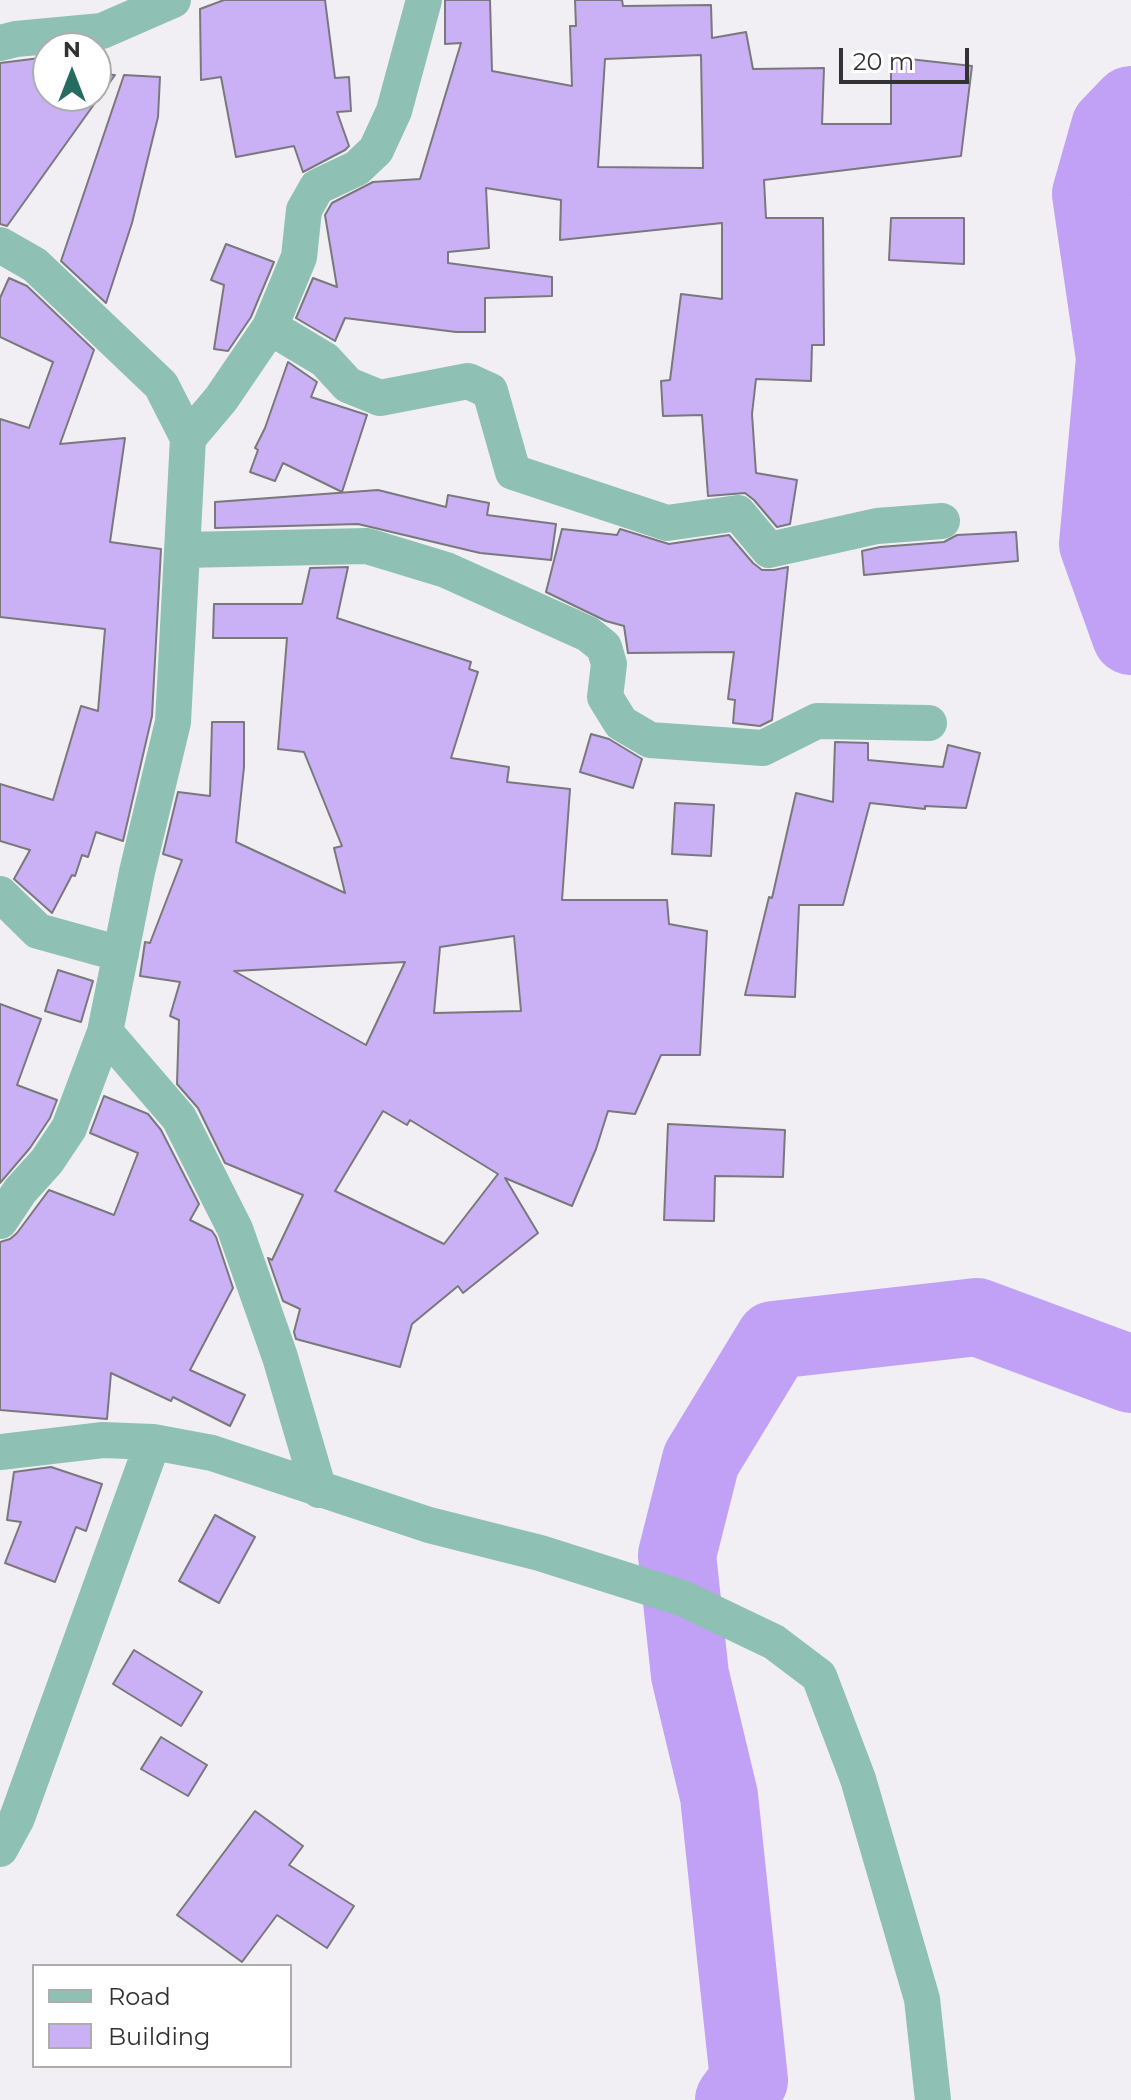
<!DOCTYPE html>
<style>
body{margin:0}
#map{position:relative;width:1131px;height:2100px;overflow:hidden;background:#f1eff4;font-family:Montserrat,sans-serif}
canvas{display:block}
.legend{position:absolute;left:32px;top:1964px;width:260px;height:104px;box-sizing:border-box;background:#fff;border:2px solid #adadad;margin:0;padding:10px 14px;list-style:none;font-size:24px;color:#323233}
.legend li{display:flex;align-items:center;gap:16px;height:40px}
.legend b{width:40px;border:2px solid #adadad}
.north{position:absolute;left:32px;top:32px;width:80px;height:80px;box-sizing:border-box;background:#fff;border:2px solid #adadad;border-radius:50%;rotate:0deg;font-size:22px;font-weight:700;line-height:32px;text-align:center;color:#323233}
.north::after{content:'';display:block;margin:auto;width:28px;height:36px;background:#276c60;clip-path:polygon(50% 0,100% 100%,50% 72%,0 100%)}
.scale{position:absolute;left:839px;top:48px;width:130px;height:36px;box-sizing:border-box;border:4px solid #323233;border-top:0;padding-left:10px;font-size:24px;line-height:28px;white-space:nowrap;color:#323233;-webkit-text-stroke:6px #fff;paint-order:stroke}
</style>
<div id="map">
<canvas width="1131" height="2100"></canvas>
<ul class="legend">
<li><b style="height:10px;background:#8ec0b4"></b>Road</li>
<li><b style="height:22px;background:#cab1f5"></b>Building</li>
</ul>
<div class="north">N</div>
<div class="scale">20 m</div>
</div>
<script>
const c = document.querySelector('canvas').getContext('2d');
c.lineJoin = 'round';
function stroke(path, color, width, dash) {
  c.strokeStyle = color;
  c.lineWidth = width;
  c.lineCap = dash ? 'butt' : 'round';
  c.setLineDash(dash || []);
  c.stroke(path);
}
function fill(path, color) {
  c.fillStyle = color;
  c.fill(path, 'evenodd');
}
stroke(new Path2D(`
 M1131,105L1110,127L1091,194L1115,358L1098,544L1131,636
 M734,2100L749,2080L719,1796L690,1675L677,1555L701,1460L774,1340L977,1317L1131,1374`), '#c0a1f5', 78);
const building = new Path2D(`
 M224,0H325L335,78L349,77L351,111L337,112L349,146L345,150L303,172L294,146L236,157L221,77L201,80L200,9Z
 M445,0H490L492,71L572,86L570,26H576L575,0H622L623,6L711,5L712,38L746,32L753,69L824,68L822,124H891V57L972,66L961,156L764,180L766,218H823L824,345H812L811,381L756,379L752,414L756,473L797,480L790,524L777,527L754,500L745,493L708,496L702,415L663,416L661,381L670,380L681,294L722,299V223L560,240L561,200L486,188L489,248L448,252V263L552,277V296L485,298V332H456L345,318L335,341L296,318L313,278L337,287L325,215L332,203L373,182L420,179L461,43L445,44ZM701,55L703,168L598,167L605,59Z
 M48,57V96H96V74L115,75L7,226L0,224V63Z
 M124,75L160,77L158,117L132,223L106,303L61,261Z
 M891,218H964V264L889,260Z
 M226,244L274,262L251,317L228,351L214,349L224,285L211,280Z
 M9,278L27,286L94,350L60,444L125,438L110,542L161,549L152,716L123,841L96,832L88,857L82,855L75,876L72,875L52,913L14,879L30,850L0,841V784L53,800L81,706L98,711L105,629L0,617V419L29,428L53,362L0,337V298Z
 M288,362L317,382L311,397L367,415L342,492L283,463L275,481L250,472L258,450L255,448L265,428Z
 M378,490L446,507L448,495L489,503L487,515L556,524L551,560L480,553L358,524L215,528V502Z
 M562,529L617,535L620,529L669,544L729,535L753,563L762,570H774L788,567L772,720L760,726L733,723L735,700L728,699L734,652L628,653L624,626L606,621L546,592Z
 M1016,532L1018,561L864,575L862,551L880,547L944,542L957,535Z
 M348,567L337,618L471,662L469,669L478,672L451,758L509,767L507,782L570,789L562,900H667L669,924L707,931L700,1055H661L635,1114L608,1111L596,1149L572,1206L505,1178L538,1233L463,1293L458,1286L412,1324L400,1367L296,1339L294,1332L300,1309L283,1301L268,1258L272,1260L303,1195L225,1163L198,1108L177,1084L179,1020L170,1016L180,982L140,976L145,942L150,943L182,860L163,854L178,792L210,796L212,722H244V767L236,842L345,893L334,848L342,846L304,752L278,749L287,638H213L214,604H302L310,568ZM514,936L521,1011L434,1013L440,947ZM405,962L366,1045L234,971ZM383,1111L407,1125L410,1120L498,1174L444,1244L335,1191Z
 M591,734L609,739L642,759L633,788L580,772Z
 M835,742L868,743V760L943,767L948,745L980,753L966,808L925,806V809L870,803L843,905H799L795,997L745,995L769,897L772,898L796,793L833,802Z
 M675,803L714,805L711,856L672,854Z
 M58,970L93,981L81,1022L45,1011Z
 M0,1004L41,1019L17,1085L57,1100L50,1118L30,1148L0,1183Z
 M104,1096L148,1114L161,1130L199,1204L190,1220L212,1231L216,1237L233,1288L190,1370L245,1395L230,1426L173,1397L171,1401L111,1373L107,1419L0,1410V1242L10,1239L17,1233L49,1190L114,1215L138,1153L90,1133Z
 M668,1124L785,1130L783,1177L715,1176L714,1221L664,1220Z
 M51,1467L102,1484L86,1531L76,1527L55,1582L5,1563L21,1522L7,1520L14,1472Z
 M215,1515L255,1537L219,1603L179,1581Z
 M134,1650L202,1692L181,1726L113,1684Z
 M161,1737L207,1765L188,1796L141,1769Z
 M255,1811L303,1846L289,1865L354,1906L327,1948L277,1915L242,1962L177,1915Z`);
fill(building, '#cab1f5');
stroke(building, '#79787c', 2);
stroke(new Path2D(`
 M0,43L16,39L102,31L173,0
 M0,245L35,265L161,385L188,438
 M270,327L325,360L348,385L380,398L468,381L490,391L513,472L667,523L738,513L769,550L877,526L942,521
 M183,550L367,546L446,570L588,634L604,647L609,664L605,697L621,723L650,740L763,748L817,721L929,723
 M0,894L38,931L121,954
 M105,1032L179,1118L235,1229L280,1357L319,1490
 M0,1221L20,1191L47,1161L69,1128L105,1032L137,872L173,722L188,438L221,399L270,327L299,257L304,210L317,187L357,168L376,150L394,111L424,0
 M0,1452L103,1440L153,1442L212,1453L429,1525L540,1553L682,1598L774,1642L819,1676L858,1779L922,1999L933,2100
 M0,1849L17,1818L153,1442`), '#8ec0b4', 36);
</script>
